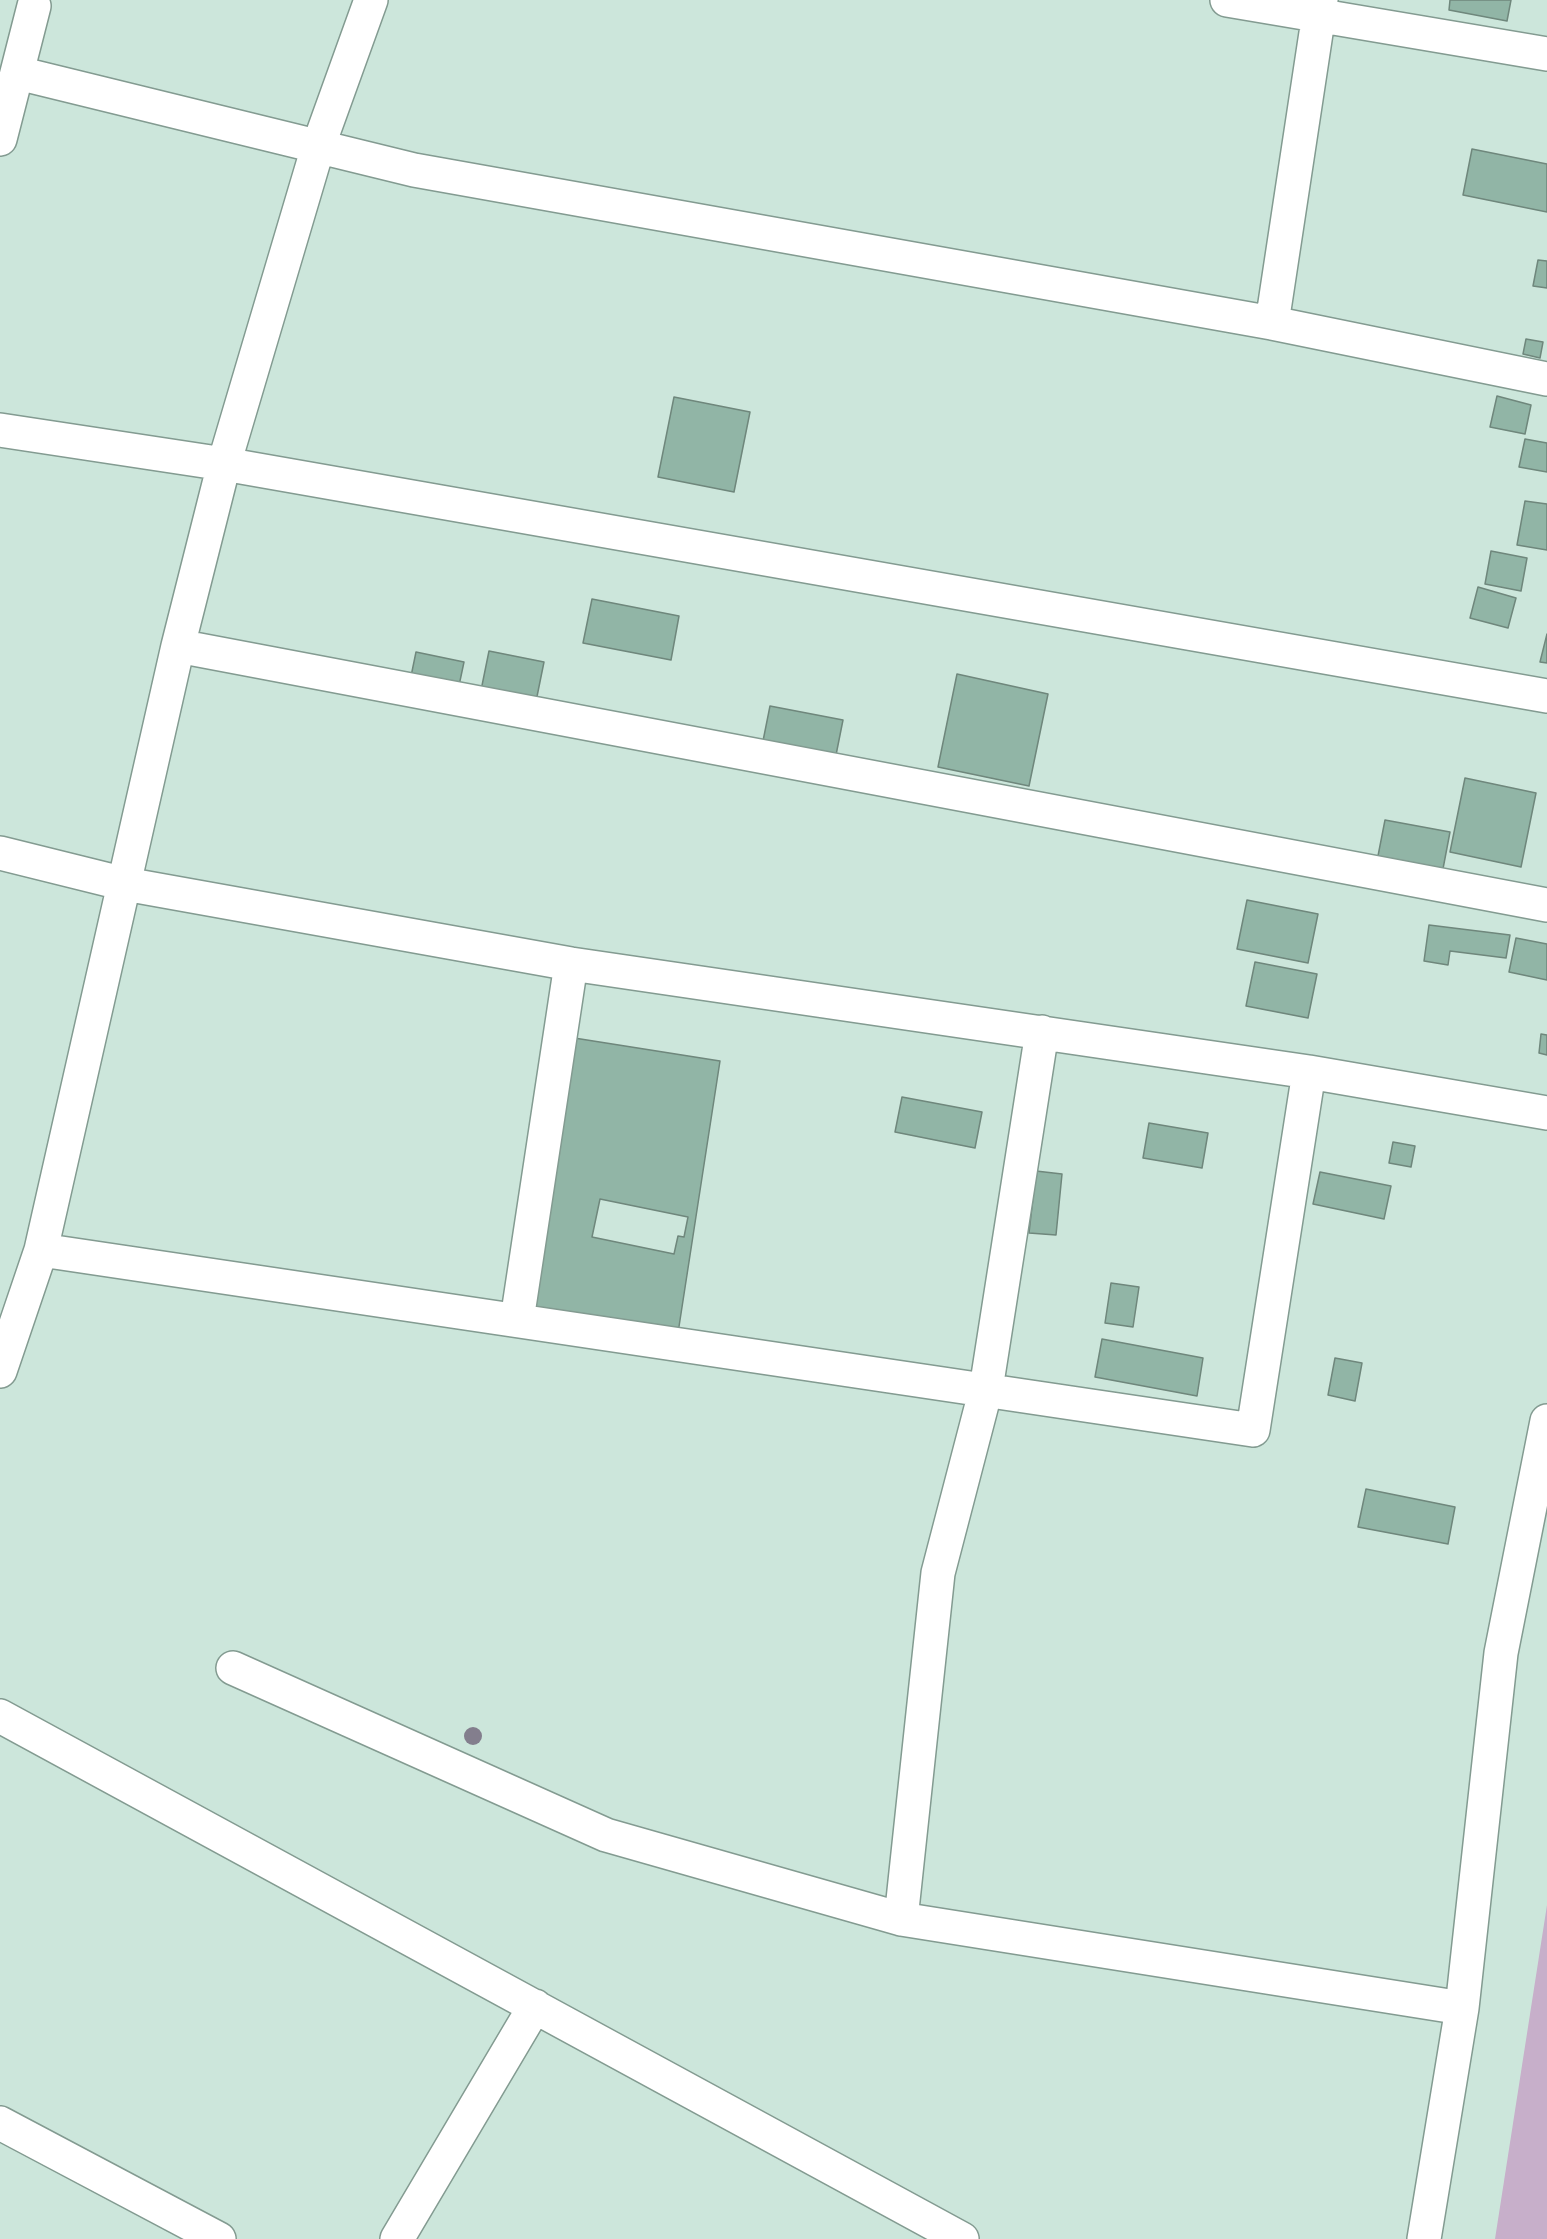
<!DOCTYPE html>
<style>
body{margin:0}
canvas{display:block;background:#cce6db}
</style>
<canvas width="1547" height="2239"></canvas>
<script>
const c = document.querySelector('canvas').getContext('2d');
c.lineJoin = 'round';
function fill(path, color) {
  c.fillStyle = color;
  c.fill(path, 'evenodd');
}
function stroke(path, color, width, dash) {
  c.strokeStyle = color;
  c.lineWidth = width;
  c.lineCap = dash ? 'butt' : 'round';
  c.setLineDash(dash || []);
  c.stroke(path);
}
fill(new Path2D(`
 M1547,1905V2239H1495Z`), '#c7afca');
const building = new Path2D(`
 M1450,0H1511L1507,21L1449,10Z
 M1472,149L1547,164V212L1463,195Z
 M1538,260L1547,261V288L1533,286Z
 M1526,339L1543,342L1540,358L1523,354Z
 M1497,396L1531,405L1525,434L1490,427Z
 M674,397L750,412L734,492L658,477Z
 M1525,439L1547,443V472L1519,467Z
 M1525,501L1547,504V550L1517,545Z
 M1491,551L1527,558L1521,591L1485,584Z
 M1478,587L1516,598L1508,628L1470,618Z
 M592,599L679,616L671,660L583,643Z
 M1547,634V663L1540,662Z
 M489,651L544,662L531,726L476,715Z
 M416,652L464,662L457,695L409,686Z
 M957,674L1048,694L1029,786L938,767Z
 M770,706L843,720L836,755L763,741Z
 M1465,778L1536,793L1521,867L1450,852Z
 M1385,820L1450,832L1442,874L1377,861Z
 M1247,900L1318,914L1308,963L1237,949Z
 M1429,925L1510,935L1506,958L1450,951L1448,965L1424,961Z
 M1516,938L1547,944V980L1509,972Z
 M1255,962L1317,974L1308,1018L1246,1006Z
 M1541,1034L1547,1035V1055L1539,1053Z
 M568,1037L720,1061L678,1333L526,1310ZM600,1199L688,1217L684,1237L678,1236L674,1254L592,1237Z
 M902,1097L982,1112L975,1148L895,1132Z
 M1149,1123L1208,1133L1202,1168L1143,1158Z
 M1393,1142L1415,1146L1411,1167L1389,1163Z
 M1036,1171L1062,1174L1056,1235L1029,1233Z
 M1320,1172L1391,1186L1384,1219L1313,1204Z
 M1111,1283L1139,1287L1133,1327L1105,1323Z
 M1102,1339L1203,1358L1197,1396L1095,1377Z
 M1335,1358L1362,1363L1355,1401L1328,1395Z
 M1366,1489L1455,1507L1448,1544L1358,1527Z`);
fill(building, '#91b5a6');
stroke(building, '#6f877c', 1.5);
const minor = new Path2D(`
 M1227,0L1547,54
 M18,73L414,170L1272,323L1547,379
 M0,139L34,6
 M1272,323L1321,0
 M0,430L224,464L1547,696
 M178,646L1547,905
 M0,853L125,884L571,964L1309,1072L1547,1113
 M41,1250L1253,1430L1309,1072
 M517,1320L571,964
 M0,1371L41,1250L178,646L224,464L318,147L371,0
 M233,1668L606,1835L901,1919L1462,2008
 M0,1716L962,2239
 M901,1919L938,1573L986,1389L1042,1032
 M0,2123L219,2239
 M397,2239L535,2006
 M1424,2239L1462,2008L1501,1653L1547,1421`);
stroke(minor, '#839b91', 36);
stroke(minor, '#fff', 33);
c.fillStyle = '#837e8d';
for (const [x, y] of [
 [473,1736]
]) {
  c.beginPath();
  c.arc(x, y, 9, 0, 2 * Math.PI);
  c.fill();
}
</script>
